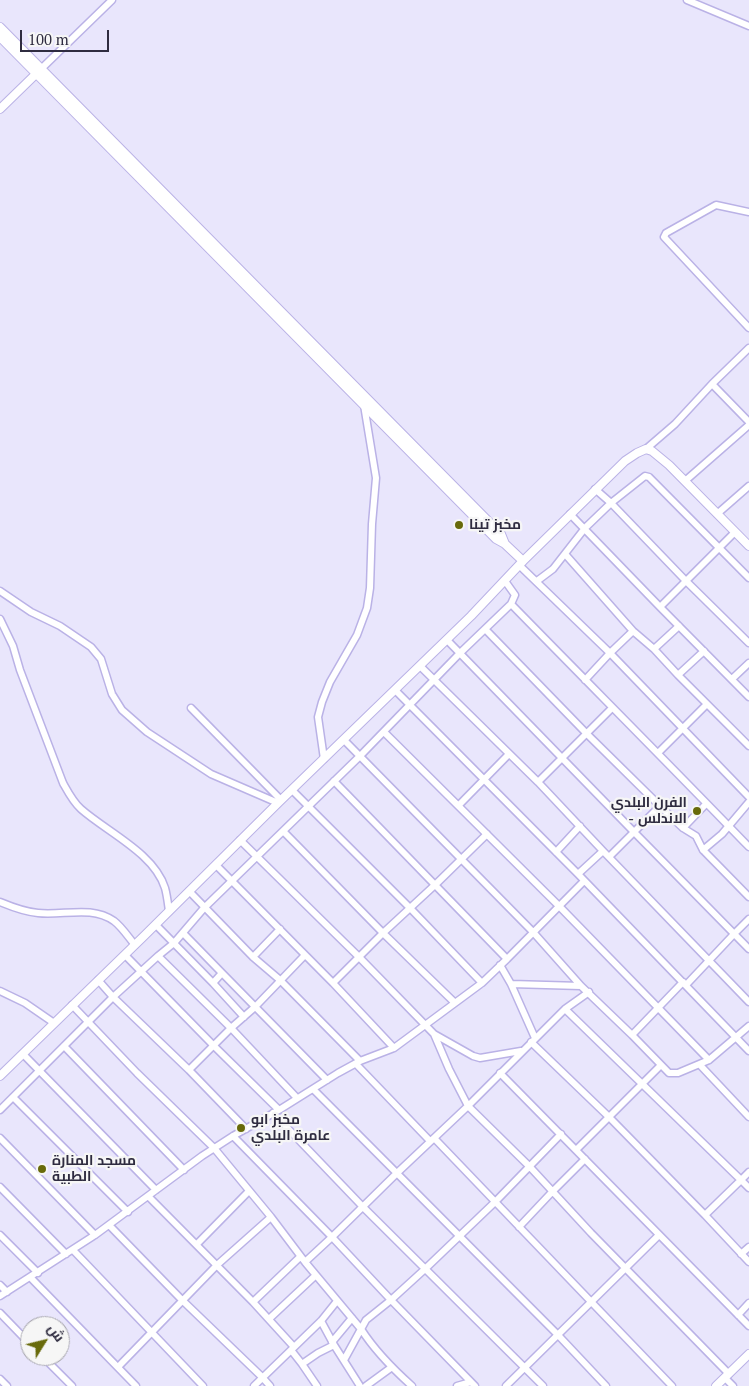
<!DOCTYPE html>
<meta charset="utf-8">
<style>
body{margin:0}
#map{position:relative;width:749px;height:1386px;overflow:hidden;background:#e9e6fc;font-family:"PT Serif",Cairo,serif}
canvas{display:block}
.north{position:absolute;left:20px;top:1316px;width:50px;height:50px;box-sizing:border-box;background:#f6f6f6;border:1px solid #a6a5ad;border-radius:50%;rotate:54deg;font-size:14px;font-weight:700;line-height:20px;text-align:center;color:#2f2c40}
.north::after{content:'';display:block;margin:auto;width:18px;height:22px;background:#686a0b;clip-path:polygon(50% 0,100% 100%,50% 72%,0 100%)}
.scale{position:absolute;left:20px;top:30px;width:89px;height:22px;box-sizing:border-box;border:2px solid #2f2c40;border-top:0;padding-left:6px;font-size:15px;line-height:18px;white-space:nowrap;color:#2f2c40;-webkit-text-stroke:4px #f6f6f6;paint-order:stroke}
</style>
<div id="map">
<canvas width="749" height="1386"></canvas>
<div class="north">ش</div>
<div class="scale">100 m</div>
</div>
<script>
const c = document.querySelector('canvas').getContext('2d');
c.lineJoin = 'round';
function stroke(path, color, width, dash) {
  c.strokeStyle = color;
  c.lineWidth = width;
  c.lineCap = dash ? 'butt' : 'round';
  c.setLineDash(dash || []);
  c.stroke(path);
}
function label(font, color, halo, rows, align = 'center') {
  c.font = font + ' "PT Serif",Cairo,serif';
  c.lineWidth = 4.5;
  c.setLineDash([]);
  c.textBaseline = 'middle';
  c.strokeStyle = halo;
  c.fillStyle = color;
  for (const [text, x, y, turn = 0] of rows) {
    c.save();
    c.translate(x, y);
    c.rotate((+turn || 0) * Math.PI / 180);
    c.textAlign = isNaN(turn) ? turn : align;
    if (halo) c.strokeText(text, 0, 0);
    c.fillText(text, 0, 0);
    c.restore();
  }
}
const minor = new Path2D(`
 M687,0L749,26
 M41,69L112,0
 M749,212L716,205L666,233L664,237L749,328
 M712,384L749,422
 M646,449L675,424L712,384L749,348
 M685,481L749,425
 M595,489L611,503L686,581L749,643
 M570,514L660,607L749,697
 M717,514L749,486
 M565,554L633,631L654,649L678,675L749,746
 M519,565L610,653L749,797
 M537,581L553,569L585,528L611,503L645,476L649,477L749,578
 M0,591L31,612L60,626L91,647L101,659L112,694L122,710L147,732L211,774L278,803
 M511,604C590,685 670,765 749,847
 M660,607L735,532
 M0,619L13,646L20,670L63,783C68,792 73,802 81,809C107,832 154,853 165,888C167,895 168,904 169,911
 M485,629L587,734L660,806L683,828L696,836L703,850L749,897
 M447,640L634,832L749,949
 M654,649L679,626
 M420,666L538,782L603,851L749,1002
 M678,675L704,651
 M732,679L749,663
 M585,680L610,653L633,631
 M395,690L578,874L749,1051
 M191,708L281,800
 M384,732L559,906L709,1060
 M344,740L533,932L581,986L632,1035L669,1073H678L709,1060L749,1026
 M658,753L707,704
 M324,759L318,717L322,702L330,682L357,635L367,608L370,588L372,524L376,478L364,405
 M334,781L507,959
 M538,782L612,708
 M292,790L410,908L482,983
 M459,805L509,754
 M683,828L706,804
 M283,831L383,933L454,1002
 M240,840L359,957L434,1034L449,1069L468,1106L530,1167L591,1233L729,1374
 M703,850L722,834L749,802
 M556,852L580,826
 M609,857L660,806
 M216,865L333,983L394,1048
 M578,874L603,851
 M189,891L253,957L280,980L360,1061
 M0,902C12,907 25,912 38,913C63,916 91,905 114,921C122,927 129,938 135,945
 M156,925L213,983L244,1017
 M183,933L222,973L213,983
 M125,955L214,1046L279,1110
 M158,956L174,943L204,908L360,756L460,653L511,604L515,595L505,581
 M253,957L280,929
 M500,965L511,984L535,1038
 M222,973L327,1080
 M98,980L113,997L189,1070L246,1129
 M333,983L383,933L436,884L487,834
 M511,984L581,986
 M686,985L734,934L749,919
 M0,991L25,1003L54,1023
 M72,1005L137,1073L214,1148L271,1217L305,1262L361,1329C375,1351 393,1369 412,1386
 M565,1009L741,1180L705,1215
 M434,1034L473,1056L480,1058L521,1051
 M632,1035L683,982
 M531,1042L609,1117L705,1215L749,1262
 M64,1046L184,1170
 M23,1054L156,1190
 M356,1064L430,1141
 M700,1065L749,1117
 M189,1070L231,1028L255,1007L305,955
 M500,1073L749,1326
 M313,1089L558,1335L606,1386
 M13,1097L128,1212
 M0,1110L113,997L158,956L231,1028L297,1098
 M273,1113L363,1207L543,1386
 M233,1136L332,1237L391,1300L475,1386
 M0,1138L95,1235
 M434,1138L672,1386
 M576,1150L661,1065
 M749,1172L741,1180L749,1188
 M0,1187L66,1254
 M148,1196L253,1302L294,1347
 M109,1225L182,1300L262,1377L270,1386
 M519,1227L552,1192L585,1159
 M0,1235L38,1273
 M197,1244L249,1191
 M73,1250L203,1386
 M741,1254L749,1247
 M305,1262L332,1237L397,1173L468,1106L565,1009L589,992
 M30,1277L136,1386
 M0,1285L7,1292
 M0,1296L95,1235L202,1156L233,1136L279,1110L338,1073L360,1061L394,1048L482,983L507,959L584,881
 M253,1302L300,1257
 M0,1313L30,1344
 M738,1315L749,1303
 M269,1319L316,1275
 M321,1321L334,1345L360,1386
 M332,1342L352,1318
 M291,1350L302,1364L317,1386
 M42,1356L72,1386
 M344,1360L366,1320L391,1300L425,1269L495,1202L561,1134
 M302,1364L318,1353L334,1345
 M118,1367L217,1265L271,1217
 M725,1378L733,1386
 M0,1379L7,1386
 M254,1386L321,1321L337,1301
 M366,1386L392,1367
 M457,1386L471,1382
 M506,1386L659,1235`);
const tertiary = new Path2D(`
 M0,27L501,534L505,544
 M0,37L496,539L505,544L523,561L625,461L637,453L646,449L652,451L669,465L749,546
 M0,109L38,72
 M0,1076L144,936L278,803L471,616L523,561
 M716,1386L749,1354`);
stroke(minor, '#bab2e6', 9);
stroke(tertiary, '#bab2e6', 10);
stroke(minor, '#fff', 6);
stroke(tertiary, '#fff', 8);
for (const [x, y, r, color] of [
 [459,525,5,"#686a0b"],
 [697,811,5,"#686a0b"],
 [241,1128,5,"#686a0b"],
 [42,1169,5,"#686a0b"]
]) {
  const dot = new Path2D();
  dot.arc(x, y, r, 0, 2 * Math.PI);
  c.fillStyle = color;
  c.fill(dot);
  stroke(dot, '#f6f6f6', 2);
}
label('bold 14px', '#2f2c40', '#f6f6f6', [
 ["مخبز تينا",469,525],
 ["الفرن البلدي",687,803,"right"],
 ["- الاندلس",687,819,"right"],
 ["مخبز ابو",251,1120],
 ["عامرة البلدي",251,1136],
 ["مسجد المنارة",52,1161],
 ["الطبية",52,1177]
], 'left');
</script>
